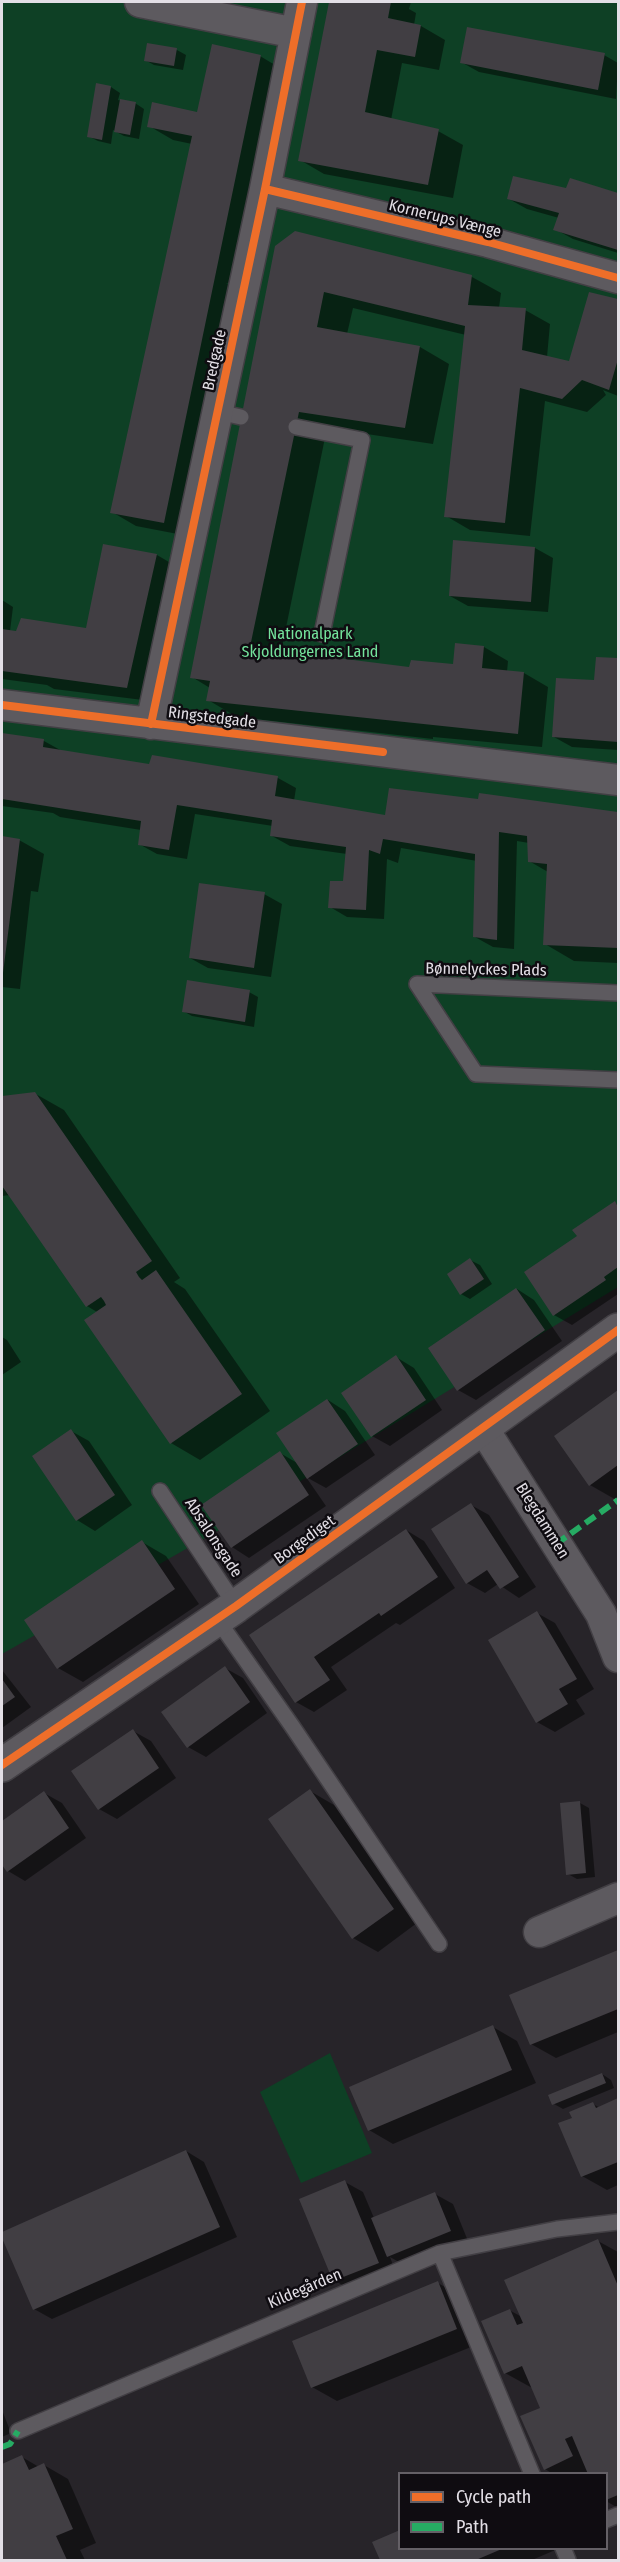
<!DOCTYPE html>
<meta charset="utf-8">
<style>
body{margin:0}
#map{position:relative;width:620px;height:2562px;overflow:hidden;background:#272429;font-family:"Fira Sans Condensed",sans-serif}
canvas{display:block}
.frame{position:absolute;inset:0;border:3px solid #e3dfe6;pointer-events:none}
.legend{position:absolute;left:398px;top:2472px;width:210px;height:78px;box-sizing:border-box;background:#0f0c11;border:2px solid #646066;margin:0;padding:8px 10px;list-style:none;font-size:18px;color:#e3dfe6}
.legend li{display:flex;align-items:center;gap:12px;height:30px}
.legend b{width:30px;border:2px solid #646066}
</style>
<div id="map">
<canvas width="620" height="2562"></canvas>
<div class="frame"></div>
<ul class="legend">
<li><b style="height:8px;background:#ee6e29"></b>Cycle path</li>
<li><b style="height:8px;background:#26ab63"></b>Path</li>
</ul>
</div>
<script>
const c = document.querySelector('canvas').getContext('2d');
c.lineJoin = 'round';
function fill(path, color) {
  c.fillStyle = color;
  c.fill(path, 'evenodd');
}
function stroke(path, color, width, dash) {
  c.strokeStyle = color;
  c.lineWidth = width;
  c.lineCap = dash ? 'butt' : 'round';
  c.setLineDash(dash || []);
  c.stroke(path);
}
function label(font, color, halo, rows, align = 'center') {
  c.font = font + ' "Fira Sans Condensed",sans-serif';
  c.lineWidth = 5;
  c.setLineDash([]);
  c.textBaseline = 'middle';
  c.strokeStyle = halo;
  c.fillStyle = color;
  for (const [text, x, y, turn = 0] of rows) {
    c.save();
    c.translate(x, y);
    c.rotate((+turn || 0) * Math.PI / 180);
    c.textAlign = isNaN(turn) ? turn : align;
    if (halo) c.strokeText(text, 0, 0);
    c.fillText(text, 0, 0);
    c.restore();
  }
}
fill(new Path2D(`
 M2,2H618V1287L235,1521L2,1654Z
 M330,2053L372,2153L301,2183L260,2092Z`), '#0e4025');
fill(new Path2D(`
 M331,2H411L409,9L416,13L414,25L421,26L445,40L439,70L402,63L391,120L438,131L463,145L453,198L324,174L300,160Z
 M177,50L186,55L183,70L154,65L145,60Z
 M604,55L618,63L616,99L479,72L461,62Z
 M260,56L285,71L235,284L226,283L239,290L188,536L136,526L112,512L192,144L173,140L149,126L199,114Z
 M111,87L120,93L118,100L135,103L144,109L139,139L124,136L113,130L111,144L98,141L88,136Z
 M571,180L618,194V253L573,239L555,229L559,218L527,209L509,199L567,189Z
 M295,233L472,277L501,293L499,308L525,310L550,324L547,357L570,363L590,293L618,300V396L603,390L606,395L587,412L545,401L530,536L470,530L446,516L466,335L353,308L347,334L420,347L449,364L433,444L327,428L281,652L409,669L454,666L484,647L508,661L507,672L524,673L548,687L542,747L433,737V739L237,717L208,700L210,688L192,677Z
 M105,546L157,555L181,569L151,701L54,689L47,685L2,679V600L13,607L10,631L87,630Z
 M535,548L553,558L548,612L468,606L450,596Z
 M597,658L618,660V750L572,747L554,737L595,682Z
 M2,734L44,741L62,751L149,765L153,757L278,778L296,788L294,801L386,817L479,800L480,795L618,813V963L574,961L545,944L548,872L529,861V843L517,841L514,949L493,947L475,937L477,861L401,848L398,863L387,859L384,919L347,917L330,907L345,883L347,854L290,846L272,836L273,826L195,814L187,859L157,854L139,844L141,830L60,817L53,813L2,806Z
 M2,838L19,840L44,854L38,892L31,891L20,989L2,987Z
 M264,894L282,904L271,977L208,968L190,958Z
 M249,992L258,997L254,1027L192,1016L183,1011Z
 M34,1093L64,1110L180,1278L174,1282L185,1289L270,1411L200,1460L171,1443L86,1320L97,1312L87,1306L10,1195L2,1196V1097Z
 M615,1203L618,1205V1294L572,1325L554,1315L579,1236Z
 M470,1260L480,1265L492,1284L470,1299L461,1294Z
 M517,1289L534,1300L562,1341L476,1400L458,1390Z
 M2,1337L7,1340L21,1362L2,1375Z
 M396,1357L414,1368L442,1410L390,1446L372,1436Z
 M618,1391V1501L590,1485L556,1436Z
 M328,1400L345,1411L375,1455L326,1488L306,1477L326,1506L249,1558L232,1547L280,1453L299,1464Z
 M71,1431L89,1441L132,1505L95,1531L77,1520Z
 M471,1505L489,1515L536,1587L519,1598L498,1584L485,1593L467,1583Z
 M406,1530L424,1541L455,1588L400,1625L396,1623L331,1667L347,1690L314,1712L296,1702L251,1635Z
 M142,1542L166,1556L199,1604L83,1682L58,1668Z
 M537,1613L555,1623L594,1689L576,1700L585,1714L555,1732L537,1722Z
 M225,1668L243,1678L267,1713L206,1757L188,1747Z
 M2,1670L31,1707L2,1728Z
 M133,1731L151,1741L176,1778L117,1819L99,1809Z
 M310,1791L334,1805L417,1923L378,1952L353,1938Z
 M44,1793L62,1803L86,1838L25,1881L8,1871L2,1862V1823Z
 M580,1803L589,1808L595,1877L577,1879L568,1874Z
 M618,1951V2032L556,2058L531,2044L511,1995Z
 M493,2027L517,2041L536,2083L393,2144L369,2130Z
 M602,2074L611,2080L614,2088L563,2109L554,2104Z
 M618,2100V2185L607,2190L582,2176L574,2119L593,2104L600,2108Z
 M186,2151L204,2162L237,2237L52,2319L34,2309L2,2233Z
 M345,2182L363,2192L374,2218L435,2194L453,2204L468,2241L406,2266L390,2257L396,2273L352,2291L334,2280Z
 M598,2241L618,2252V2508L606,2501V2474H553L545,2469L542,2409L534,2389L505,2373L509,2310L522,2317Z
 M438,2283L462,2297L481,2343L337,2401L312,2387Z
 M2,2410L11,2433L2,2437Z
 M22,2457L39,2467L44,2465L68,2479L96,2543L80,2550L85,2560H2V2466Z
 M374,2543L400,2548H560L532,2560H382Z`), '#0007');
fill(new Path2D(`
 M329,2H391L388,18L421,25L415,57L377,50L365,112L439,129L428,185L298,161Z
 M467,27L605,53L598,90L460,63Z
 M147,43L177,48L174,66L144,61Z
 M212,44L261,55L164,523L110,513L192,136L147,127L152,102L197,112Z
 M96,83L111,86L102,140L87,137Z
 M120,99L136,102L130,135L114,132Z
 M513,176L566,188L570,178L618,193V250L553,230L559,213L507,199Z
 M295,231L472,275L468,305L526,308L522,350L569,361L589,292L618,299V359L609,390L582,380L562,399L520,388L505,523L444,517L465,326L324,292L317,327L420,346L405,428L299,412L250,647L409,667L411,660L453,664L455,643L484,646L482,668L524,672L518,734L206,701L210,681L190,678L275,246Z
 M453,540L535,547L531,602L449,596Z
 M103,544L157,554L127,688L2,671V629L16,631L21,618L86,628Z
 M596,657L618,658V742L552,737L556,678L594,680Z
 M2,733L44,739L43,747L149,764L152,755L278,776L275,796L385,815L389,788L478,799L479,793L618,812V948L543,945L547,864L528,862L527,836L499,832L497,940L473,937L475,854L383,839L380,854L369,850L366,910L328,908L330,881H343L346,847L270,836L272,820L177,805L169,850L138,845L141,821L2,799Z
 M2,836L20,839L3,973H2Z
 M199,883L265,892L254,968L189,958Z
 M187,980L250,990L245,1022L182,1012Z
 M35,1092L152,1261L136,1272L139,1277L142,1280L156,1270L242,1394L170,1444L84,1320L106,1305L104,1301L101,1297L86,1307L2,1186V1096Z
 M615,1201L618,1207V1267L604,1277L606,1280L553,1316L524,1272L577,1236L572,1230Z
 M470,1258L484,1279L460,1295L447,1274Z
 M516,1288L545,1330L457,1391L428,1348Z
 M396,1355L426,1400L371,1437L341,1393Z
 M618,1390V1465L589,1486L554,1436Z
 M327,1399L358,1444L307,1479L276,1433Z
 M71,1429L115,1495L76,1521L32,1456Z
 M280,1451L309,1495L231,1548L201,1505Z
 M471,1503L519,1577L500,1589L487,1570L466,1584L431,1529Z
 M406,1529L438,1577L381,1616L379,1613L314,1657L330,1680L295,1703L249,1635Z
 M142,1540L175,1589L57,1669L24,1620Z
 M537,1611L577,1679L559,1689L568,1704L536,1723L488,1640Z
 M225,1666L250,1702L187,1748L161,1712Z
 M2,1679L15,1697L2,1706Z
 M133,1729L159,1768L98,1810L71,1771Z
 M310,1789L394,1909L352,1939L268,1819Z
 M44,1791L69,1828L7,1872L2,1865V1821Z
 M580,1801L586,1873L566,1875L560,1803Z
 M618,1950V2009L530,2045L509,1995Z
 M493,2025L512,2070L368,2131L349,2087Z
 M602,2073L606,2083L552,2105L548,2095Z
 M618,2098V2162L581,2177L558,2123L572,2118L569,2112L593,2102L596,2108Z
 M186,2150L220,2227L33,2310L2,2238V2232Z
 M345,2180L379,2263L333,2281L299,2199Z
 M435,2192L451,2231L387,2257L371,2218Z
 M598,2239L618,2286V2495L606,2500V2474H588L572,2436L565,2439L573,2456L544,2470L520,2416L540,2408L522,2366L504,2374L481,2321L510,2309L517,2325L523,2323L504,2280Z
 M438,2281L457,2329L311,2388L292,2341Z
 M22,2455L29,2470L44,2463L73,2529L56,2536L67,2560H2V2464Z
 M400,2530V2548H504L476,2560H380L372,2542Z`), '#413e43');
const lane = new Path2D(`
 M218,412L241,417
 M296,427L362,440L322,634
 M618,993L417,984L476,1074L618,1080
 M160,1491L236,1606
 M217,1619L292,1726L439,1944
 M440,2253L532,2474
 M18,2431L440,2253L557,2229L618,2222
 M606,2520L618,2515
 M563,2548L568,2560`);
const street = new Path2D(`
 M140,2L296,33
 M265,189L488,242L618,278
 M2,705L618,780
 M151,724L265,189L302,2
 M483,1428L601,1614L618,1657
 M539,1932L618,1898`);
const secondary = new Path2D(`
 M2,1765L236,1606L618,1330`);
stroke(lane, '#423f44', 18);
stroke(street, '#423f44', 33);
stroke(secondary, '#423f44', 36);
stroke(lane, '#5d5a5f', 15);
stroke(street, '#5d5a5f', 30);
stroke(secondary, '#5d5a5f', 33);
stroke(new Path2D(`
 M556,1544L618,1500
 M2,2447L10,2444L18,2431`), '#26ab63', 6, [12, 6]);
stroke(new Path2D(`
 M265,189L488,242L618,278
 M2,705L383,752
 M151,724L265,189L302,2
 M2,1765L236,1606L618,1330`), '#ee6e29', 8);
label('16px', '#e3dfe6', '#0f0c11', [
 ["Kornerups Vænge",445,219,14],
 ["Bredgade",215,360,-78],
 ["Ringstedgade",212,718,7],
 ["Bønnelyckes Plads",486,970,1],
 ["Blegdammen",542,1521,58],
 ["Absalonsgade",213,1538,57],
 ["Borgediget",305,1540,-36],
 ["Kildegården",305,2289,-23]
]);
label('16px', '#74e39c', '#0f0c11', [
 ["Nationalpark",310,635],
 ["Skjoldungernes Land",310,653]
]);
</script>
